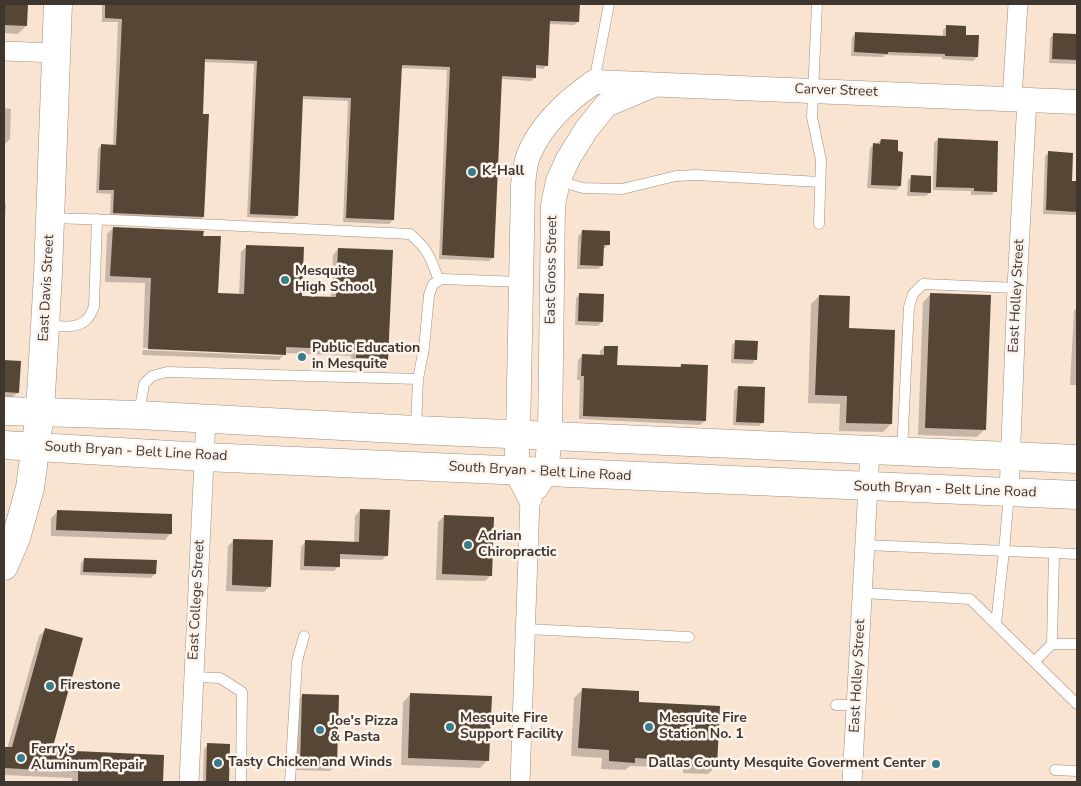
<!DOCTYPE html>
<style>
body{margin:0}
#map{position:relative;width:1081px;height:786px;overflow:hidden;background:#f9e4d1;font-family:"Nunito Sans",sans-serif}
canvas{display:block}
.frame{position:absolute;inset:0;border:5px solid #3e362f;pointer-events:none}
</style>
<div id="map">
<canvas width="1081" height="786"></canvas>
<div class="frame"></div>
</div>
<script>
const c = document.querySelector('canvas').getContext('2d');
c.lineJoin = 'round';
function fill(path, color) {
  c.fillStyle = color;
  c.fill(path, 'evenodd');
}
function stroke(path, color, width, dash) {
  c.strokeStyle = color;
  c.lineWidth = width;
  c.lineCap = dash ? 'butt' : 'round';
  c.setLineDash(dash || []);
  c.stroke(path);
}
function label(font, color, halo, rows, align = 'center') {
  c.font = font + ' "Nunito Sans",sans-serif';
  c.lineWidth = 5;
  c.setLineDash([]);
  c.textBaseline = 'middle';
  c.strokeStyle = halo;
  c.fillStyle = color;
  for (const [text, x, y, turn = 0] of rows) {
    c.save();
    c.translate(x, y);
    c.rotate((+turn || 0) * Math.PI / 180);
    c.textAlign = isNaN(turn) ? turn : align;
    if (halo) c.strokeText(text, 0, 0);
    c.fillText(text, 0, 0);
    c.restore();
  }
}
fill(new Path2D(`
 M4,4H27L26,26L18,34L4,33Z
 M102,4H578V22L574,25L549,24L547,65L543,69L535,68V77L531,81L501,79L493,257L489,261L439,259L447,70L400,68L393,220L389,224L343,222L348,101L302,99L297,216L293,219L247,217L254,64L204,62L202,115L203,217L199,221L110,216L111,194L96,193L98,149L102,145L113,146L118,22H102Z
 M947,26L965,36L977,57L973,61L942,59V57L885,55L883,57L851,56L852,37L856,33L943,37V30Z
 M1053,35L1077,36V64L1049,63L1050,38Z
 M4,108L11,109L10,139L4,145Z
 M938,139L995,191L992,195H971V191L933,190L934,143Z
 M881,140L900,186L896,190L867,188L870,148Z
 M1049,153L1070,182H1077V215L1043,214L1045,156Z
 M912,176L930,192L926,196H907L908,180Z
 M4,204H6L4,231Z
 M113,228L202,237L217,294L239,295L241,252L247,246L301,297L331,298L333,255L338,249L387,359L381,365L350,364L351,356L285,353L279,360L142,355L143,350L281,356V354L143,348L145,283L105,282L107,234Z
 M582,232L609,244L605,248H603L602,266L598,269H577L578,236Z
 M580,294L602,322L598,326L575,325L576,298Z
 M931,294L985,429L977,437L918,435L923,302Z
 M819,296L848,329L891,424L883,432L839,431L840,404L808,403L811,304Z
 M1077,307V385H1070L1074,311Z
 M736,341L755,360L752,364L731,363L732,345Z
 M604,347L616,366L678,368L681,365L705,421L700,425L579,419L580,380H577L578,360L582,356H600V351Z
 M4,361L20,362L18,392L13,397H4Z
 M738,387L763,422L759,426L733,425L734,391Z
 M360,510L387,555L382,560L339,559V566L334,571L300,570L301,547L306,541L354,543L355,516Z
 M57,512L170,534L165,540L51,536V518Z
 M444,516L491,575L485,581L436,580L438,522Z
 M234,540L270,586L264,592L226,591L228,546Z
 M84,559L155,574L151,578L80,575L81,563Z
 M46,629L51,752L162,756L161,782H72V778L4,775V748L7,749L39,636Z
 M582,690L638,703L716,766L708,774L683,773V768L630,766L625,770L601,769L602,758L571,756L574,698Z
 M411,694L488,760L480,768L401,765L403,702Z
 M303,695L336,765L330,771L295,770L297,701Z
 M208,745H229L228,782H203L204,749Z`), '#0003');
fill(new Path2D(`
 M4,4H28L27,26L4,25Z
 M105,4H580L579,22L550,21L548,66L536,65V78L502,76L494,258L442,255L450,67L402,65L394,220L346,218L351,98L303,96L298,216L250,214L257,61L205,59L203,114H209L204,217L113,213L114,190H99L101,144L116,145L122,19L105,18Z
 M946,25L966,26V35H979L978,57L945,56V54L888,52V54L854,52L855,32L946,36Z
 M1053,33L1077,34V60L1052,59Z
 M938,138L998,141L997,192L974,191V188L936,187Z
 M881,139L898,140V151L903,152L901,186L871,185L873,143L880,144Z
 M1048,151L1073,153L1072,181H1077V212L1046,210Z
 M911,175L931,176V193L910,192Z
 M113,227L204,231L203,236H221L218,293L244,294L246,245L304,247L302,296L336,297L338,248L393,250L388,360L356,358V350L286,347V355L148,349L151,278L110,276Z
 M582,230L610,231V245H604L603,266L580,265Z
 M579,293L604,294L603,322L578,321Z
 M930,293L991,295L986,430L925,428Z
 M819,295L850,296L849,328L895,330L892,424L846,423L847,396L815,395Z
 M735,340L758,341L757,360L734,359Z
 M604,346H618L617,365L681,367V364L708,365L706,421L583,416L584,376H581L582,354L604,355Z
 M4,360L21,361L19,393L4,392Z
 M738,386L765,387L764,423L736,422Z
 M360,509L390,510L388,556L340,554V567L304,566L305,540L359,542Z
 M57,510L172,514V534L56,530Z
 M444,515L494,517L492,576L442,574Z
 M233,539L273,540L271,587L232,585Z
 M84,558L157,560L156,574L83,572Z
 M45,628L83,638L52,750L164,755L163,782H78V772L4,768V747H12Z
 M582,688L639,691V702L720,706L717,767L690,766L691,761L635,758V763L609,761V750L578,748Z
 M410,693L492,696L489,761L408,758Z
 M302,694L339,695L337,765H300Z
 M207,743L230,744L229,782H206Z`), '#564636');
const service = new Path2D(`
 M817,4L812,117L821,160L819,224
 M594,82L609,4
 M558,181L583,188L622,189L676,176L696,175L820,182
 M50,218L114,220L410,234C429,250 431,259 439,281
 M46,325C59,326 79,330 88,318C91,315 92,310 94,307L97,219
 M418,379L424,348L429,295L433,284L442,279L521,282
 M139,414L144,384L152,376L167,372L418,379L416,429
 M902,451L909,307L913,294L923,284L1017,288
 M865,545L1077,554
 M862,593L970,599L1077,704
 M996,624L1004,551L1009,494
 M526,629L689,637
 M1052,644L1054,553
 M1034,662L1052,644H1077
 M194,677L220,678L242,692L241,782
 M836,705H856
 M1055,770L1077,771
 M290,782L297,661L304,636`);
const minor = new Path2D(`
 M4,51L55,53
 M1012,99L1018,4
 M1009,493L1017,288L1027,99
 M189,782L206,418
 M520,782L530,498
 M852,782L870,450`);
const tertiary = new Path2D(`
 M537,487L546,472L550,436L553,205L558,181L568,159L586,130L606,105L649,87
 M530,498L516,471L518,435L523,185C524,175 525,163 529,154C542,123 568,100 594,82L1077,102`);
const primary = new Path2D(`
 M4,411L139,415L416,430L1077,459
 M4,445L204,457L1077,495
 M4,566L16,538L30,488L40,412L48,274L58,4`);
stroke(service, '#a18d7c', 11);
stroke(minor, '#a18d7c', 20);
stroke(tertiary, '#a18d7c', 25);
stroke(primary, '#a18d7c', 29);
stroke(service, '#fff', 10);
stroke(minor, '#fff', 19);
stroke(tertiary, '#fff', 24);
stroke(primary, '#fff', 28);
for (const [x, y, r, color] of [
 [472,172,5,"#397d8c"],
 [285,280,5,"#397d8c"],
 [302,357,5,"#397d8c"],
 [468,545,5,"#397d8c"],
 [50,686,5,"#397d8c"],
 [450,727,5,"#397d8c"],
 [649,727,5,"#397d8c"],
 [320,730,5,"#397d8c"],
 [21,758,5,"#397d8c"],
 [218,763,5,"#397d8c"],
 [936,764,5,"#397d8c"]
]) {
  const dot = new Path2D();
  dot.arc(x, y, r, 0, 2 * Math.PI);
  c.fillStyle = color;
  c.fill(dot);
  stroke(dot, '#fcf4ec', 2);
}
label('14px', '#3e362f', '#fcf4ec', [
 ["Carver Street",836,91,2],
 ["East Gross Street",552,270,-89],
 ["East Davis Street",47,288,-87],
 ["East Holley Street",1017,296,-87],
 ["South Bryan - Belt Line Road",136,452,3],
 ["South Bryan - Belt Line Road",540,472,3],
 ["South Bryan - Belt Line Road",945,490,2],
 ["East College Street",197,600,-87],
 ["East Holley Street",858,676,-87]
]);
label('bold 14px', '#3e362f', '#fcf4ec', [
 ["K-Hall",482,172],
 ["Mesquite",295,272],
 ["High School",295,288],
 ["Public Education",312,349],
 ["in Mesquite",312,365],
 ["Adrian",478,537],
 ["Chiropractic",478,553],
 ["Firestone",60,686],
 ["Mesquite Fire",460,719],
 ["Support Facility",460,735],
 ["Mesquite Fire",659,719],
 ["Station No. 1",659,735],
 ["Joe's Pizza",330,722],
 ["& Pasta",330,738],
 ["Ferry's",31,750],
 ["Aluminum Repair",31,766],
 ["Tasty Chicken and Winds",228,763],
 ["Dallas County Mesquite Goverment Center",926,764,"right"]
], 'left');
</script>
